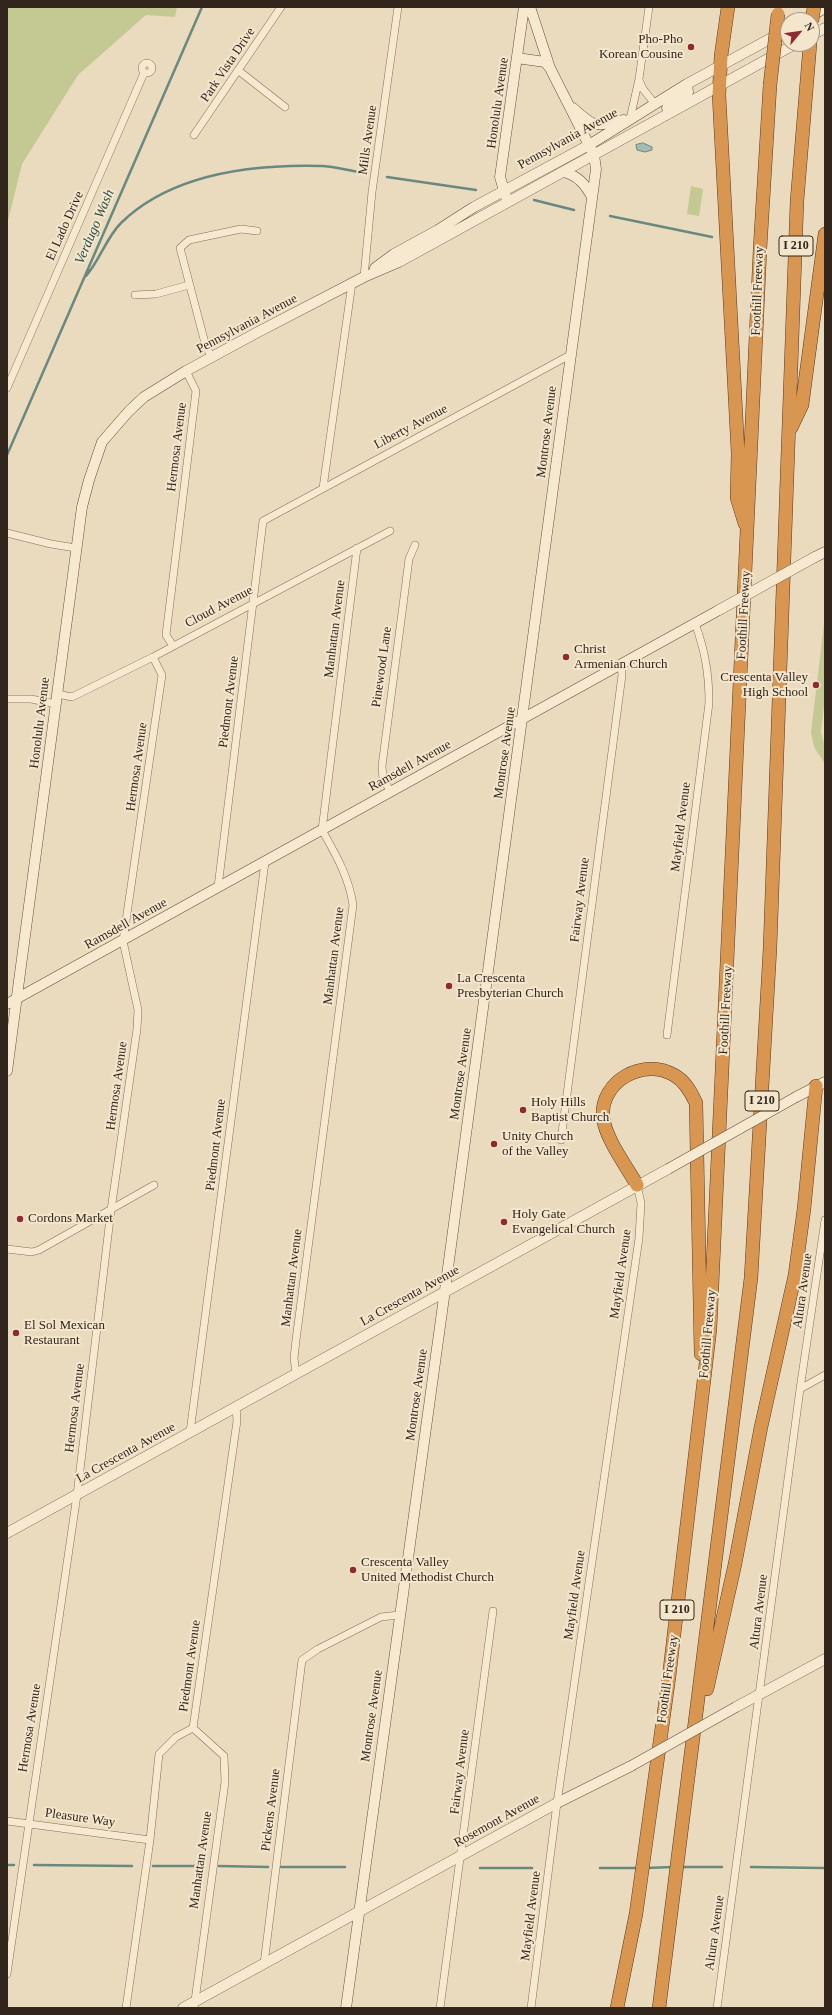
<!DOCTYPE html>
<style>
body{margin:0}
#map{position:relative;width:832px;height:2015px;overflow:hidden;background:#ebdbbe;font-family:Georgia,serif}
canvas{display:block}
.frame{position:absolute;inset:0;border:8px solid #32251c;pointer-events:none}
.north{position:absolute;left:780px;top:12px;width:40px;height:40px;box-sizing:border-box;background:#f3e6cd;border:1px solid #a69986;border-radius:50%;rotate:61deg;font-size:11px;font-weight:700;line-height:16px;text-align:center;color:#32251c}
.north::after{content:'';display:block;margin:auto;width:14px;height:18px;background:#8e2b31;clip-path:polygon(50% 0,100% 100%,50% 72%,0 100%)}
</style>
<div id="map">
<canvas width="832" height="2015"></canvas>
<div class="frame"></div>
<div class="north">N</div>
</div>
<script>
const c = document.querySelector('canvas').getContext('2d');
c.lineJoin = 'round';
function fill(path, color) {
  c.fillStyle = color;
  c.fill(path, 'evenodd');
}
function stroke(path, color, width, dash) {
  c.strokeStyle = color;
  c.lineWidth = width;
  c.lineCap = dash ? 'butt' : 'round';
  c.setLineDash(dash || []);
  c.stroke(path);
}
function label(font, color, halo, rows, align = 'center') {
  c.font = font + ' Georgia,serif';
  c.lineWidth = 4;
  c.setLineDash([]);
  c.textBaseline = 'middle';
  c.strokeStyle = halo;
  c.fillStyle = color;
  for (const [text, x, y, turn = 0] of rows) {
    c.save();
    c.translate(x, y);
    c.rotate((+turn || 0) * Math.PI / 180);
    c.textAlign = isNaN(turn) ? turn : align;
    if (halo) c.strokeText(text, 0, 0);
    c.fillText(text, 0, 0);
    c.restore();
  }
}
fill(new Path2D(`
 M7,7H177L175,17L146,15L78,75L22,164L7,225Z
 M691,186L703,189L699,216L687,214Z
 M825,616V697L821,732L825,747V764L814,747L811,732Z`), '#c4c893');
const water = new Path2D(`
 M643,143L652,147V150L645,152L637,150L636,145Z`);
fill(water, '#a1bdb3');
stroke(water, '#698980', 1);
stroke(new Path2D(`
 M387,177L476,190
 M534,200L574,210
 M610,216L712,237
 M86,276C100,260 106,238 121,223C172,173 254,164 323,166C337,167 351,171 365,173
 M7,455L202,7
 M7,1865H14
 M34,1865L132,1866
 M153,1866H200
 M219,1866L268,1867
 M281,1867H345
 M680,1867H722
 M751,1867L825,1868
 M480,1868H532
 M600,1868H639
 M646,1868L673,1867`), '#698980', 2.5);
const street = new Path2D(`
 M142 68a5 5 0 1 1 10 0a5 5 0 1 1-10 0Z
 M239,71L285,107
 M639,80L643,89L655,104
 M630,119L639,79L649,7
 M194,135L281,7
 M364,277L372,192L398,7
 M135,295L156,294L189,285
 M211,357L205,343L180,248L189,240L241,229L257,231
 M7,388L144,73
 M323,488L352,283
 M7,533L51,544L76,548
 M173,646L166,635L196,391L186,371
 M57,694L72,697L153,657L390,531
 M7,699H31L56,704
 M391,792L383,779L382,766L409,559L415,545
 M218,887L263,521L570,355
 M667,1035L709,703C709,673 705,651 695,623
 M561,1140L622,675L621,664
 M7,1249L32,1252L39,1250L154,1185
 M296,1374L294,1358L296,1340L353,905C349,877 336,855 322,830L357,548
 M800,1389L825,1375
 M190,1432L265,862
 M193,1728L224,1756L225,1782L194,2008
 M7,1821L150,1840
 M264,1964L302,1660L318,1649L381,1617L399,1615
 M7,1974L77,1495L111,1210L137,1029L138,1010L123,941L162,675L153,657
 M126,2008L150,1840L159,1754L176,1737L193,1728L237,1421L236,1406
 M440,2008L493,1611
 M531,2008L557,1803L639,1238L641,1203L637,1185
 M717,2008L800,1389L825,1220`);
const secondary = new Path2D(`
 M530,7L550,68
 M804,20L825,8
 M812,35L825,28
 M573,108C597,130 595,125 624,120
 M667,108L686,95L688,92L687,84
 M564,172C578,176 585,184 592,197
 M506,197L500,177L524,7
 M375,268L394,254L438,230L474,207L589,145L687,84L788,29
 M815,557L825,552
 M7,1004L719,610
 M7,1071L82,507L89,480L102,442L129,411L144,397L186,371L258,332L364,277L399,262L795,44
 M796,1097L825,1082
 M7,1533L668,1169
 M736,1707L825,1659
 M183,2008L557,1803L631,1766
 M346,2008L445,1290L596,169L594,155L550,68L545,62L517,58`);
const highway = new Path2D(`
 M728,7L721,56L719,95L738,453L737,498L745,524
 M791,428L802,405L825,234
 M637,1185C627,1167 605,1138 603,1117C600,1081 644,1057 674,1075C685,1081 691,1092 696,1103L701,1354
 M707,1689L735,1564L761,1427L795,1275L804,1209L816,1086
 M617,2008L636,1914L669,1677L710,1329L760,249L770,85
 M659,2008L751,1278L770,948L797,201L810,44`);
stroke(street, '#826c58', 8);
stroke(secondary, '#644d3b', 11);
stroke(highway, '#503b2c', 14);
stroke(street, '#f6e9d0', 7);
stroke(secondary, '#f6e9d0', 10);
stroke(highway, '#d89651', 13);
const secondaryBridge = new Path2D(`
 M719,610L815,557
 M668,1169L796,1097
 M631,1766L736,1707`);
const highwayBridge = new Path2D(`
 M812,21L814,7
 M770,85L778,14`);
stroke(secondaryBridge, '#644d3b', 11, []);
stroke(highwayBridge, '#503b2c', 14, []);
stroke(secondaryBridge, '#f6e9d0', 10);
stroke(highwayBridge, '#d89651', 13);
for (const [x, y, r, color] of [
 [691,47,4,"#8e2b31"],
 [566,657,4,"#8e2b31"],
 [816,685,4,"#8e2b31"],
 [449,986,4,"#8e2b31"],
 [523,1110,4,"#8e2b31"],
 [494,1144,4,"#8e2b31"],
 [20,1219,4,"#8e2b31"],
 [504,1222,4,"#8e2b31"],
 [16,1333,4,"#8e2b31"],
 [353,1570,4,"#8e2b31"]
]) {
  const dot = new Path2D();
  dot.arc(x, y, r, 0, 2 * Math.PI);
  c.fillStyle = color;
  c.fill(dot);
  stroke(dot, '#f3e6cd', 1.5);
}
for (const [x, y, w] of [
 [796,246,34],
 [762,1101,34],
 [677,1610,34]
]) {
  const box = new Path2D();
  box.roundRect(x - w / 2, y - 10, w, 20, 3);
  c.fillStyle = '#f3e6cd';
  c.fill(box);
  stroke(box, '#32251c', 1);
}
label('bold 12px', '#32251c', null, [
 ["I 210",796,246],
 ["I 210",762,1101],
 ["I 210",677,1610]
]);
label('13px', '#32251c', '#f3e6cd', [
 ["Pho-Pho",683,40,"right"],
 ["Korean Cousine",683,55,"right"],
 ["Christ",574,650],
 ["Armenian Church",574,665],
 ["Crescenta Valley",808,678,"right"],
 ["High School",808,693,"right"],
 ["La Crescenta",457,979],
 ["Presbyterian Church",457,994],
 ["Holy Hills",531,1103],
 ["Baptist Church",531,1118],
 ["Unity Church",502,1137],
 ["of the Valley",502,1152],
 ["Holy Gate",512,1215],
 ["Evangelical Church",512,1230],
 ["Cordons Market",28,1219],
 ["El Sol Mexican",24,1326],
 ["Restaurant",24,1341],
 ["Crescenta Valley",361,1563],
 ["United Methodist Church",361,1578]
], 'left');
label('13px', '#32251c', '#f3e6cd', [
 ["Park Vista Drive",228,65,-56],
 ["Honolulu Avenue",498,103,-82],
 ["Pennsylvania Avenue",568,139,-29],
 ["Mills Avenue",368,140,-82],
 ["El Lado Drive",65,226,-66],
 ["Foothill Freeway",758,291,-88],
 ["Pennsylvania Avenue",247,324,-28],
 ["Liberty Avenue",411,427,-28],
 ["Montrose Avenue",547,432,-83],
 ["Hermosa Avenue",177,447,-83],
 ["Cloud Avenue",219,607,-28],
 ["Foothill Freeway",744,615,-87],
 ["Manhattan Avenue",335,629,-83],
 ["Pinewood Lane",382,667,-82],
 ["Piedmont Avenue",229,702,-83],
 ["Honolulu Avenue",40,723,-83],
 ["Montrose Avenue",505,753,-82],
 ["Ramsdell Avenue",410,766,-29],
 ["Hermosa Avenue",137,767,-82],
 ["Mayfield Avenue",681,827,-83],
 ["Fairway Avenue",580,900,-83],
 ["Ramsdell Avenue",126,924,-29],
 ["Manhattan Avenue",334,956,-83],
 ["Foothill Freeway",726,1010,-87],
 ["Montrose Avenue",461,1074,-82],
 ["Hermosa Avenue",117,1086,-82],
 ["Piedmont Avenue",216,1145,-83],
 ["Mayfield Avenue",621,1274,-82],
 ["Manhattan Avenue",292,1278,-83],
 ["Altura Avenue",803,1291,-82],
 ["La Crescenta Avenue",410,1296,-29],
 ["Foothill Freeway",708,1334,-85],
 ["Montrose Avenue",417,1395,-82],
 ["Hermosa Avenue",75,1408,-83],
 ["La Crescenta Avenue",126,1453,-29],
 ["Mayfield Avenue",575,1595,-82],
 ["Altura Avenue",759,1612,-83],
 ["Piedmont Avenue",190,1666,-82],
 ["Foothill Freeway",668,1679,-82],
 ["Montrose Avenue",372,1716,-82],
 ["Hermosa Avenue",30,1728,-81],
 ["Fairway Avenue",460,1772,-83],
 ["Pickens Avenue",271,1810,-83],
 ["Pleasure Way",80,1818,8],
 ["Rosemont Avenue",497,1821,-29],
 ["Manhattan Avenue",201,1860,-82],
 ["Mayfield Avenue",531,1916,-83],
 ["Altura Avenue",715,1933,-82]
]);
label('italic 14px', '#2c514d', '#f3e6cd', [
 ["Verdugo Wash",95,227,-67]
]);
</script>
